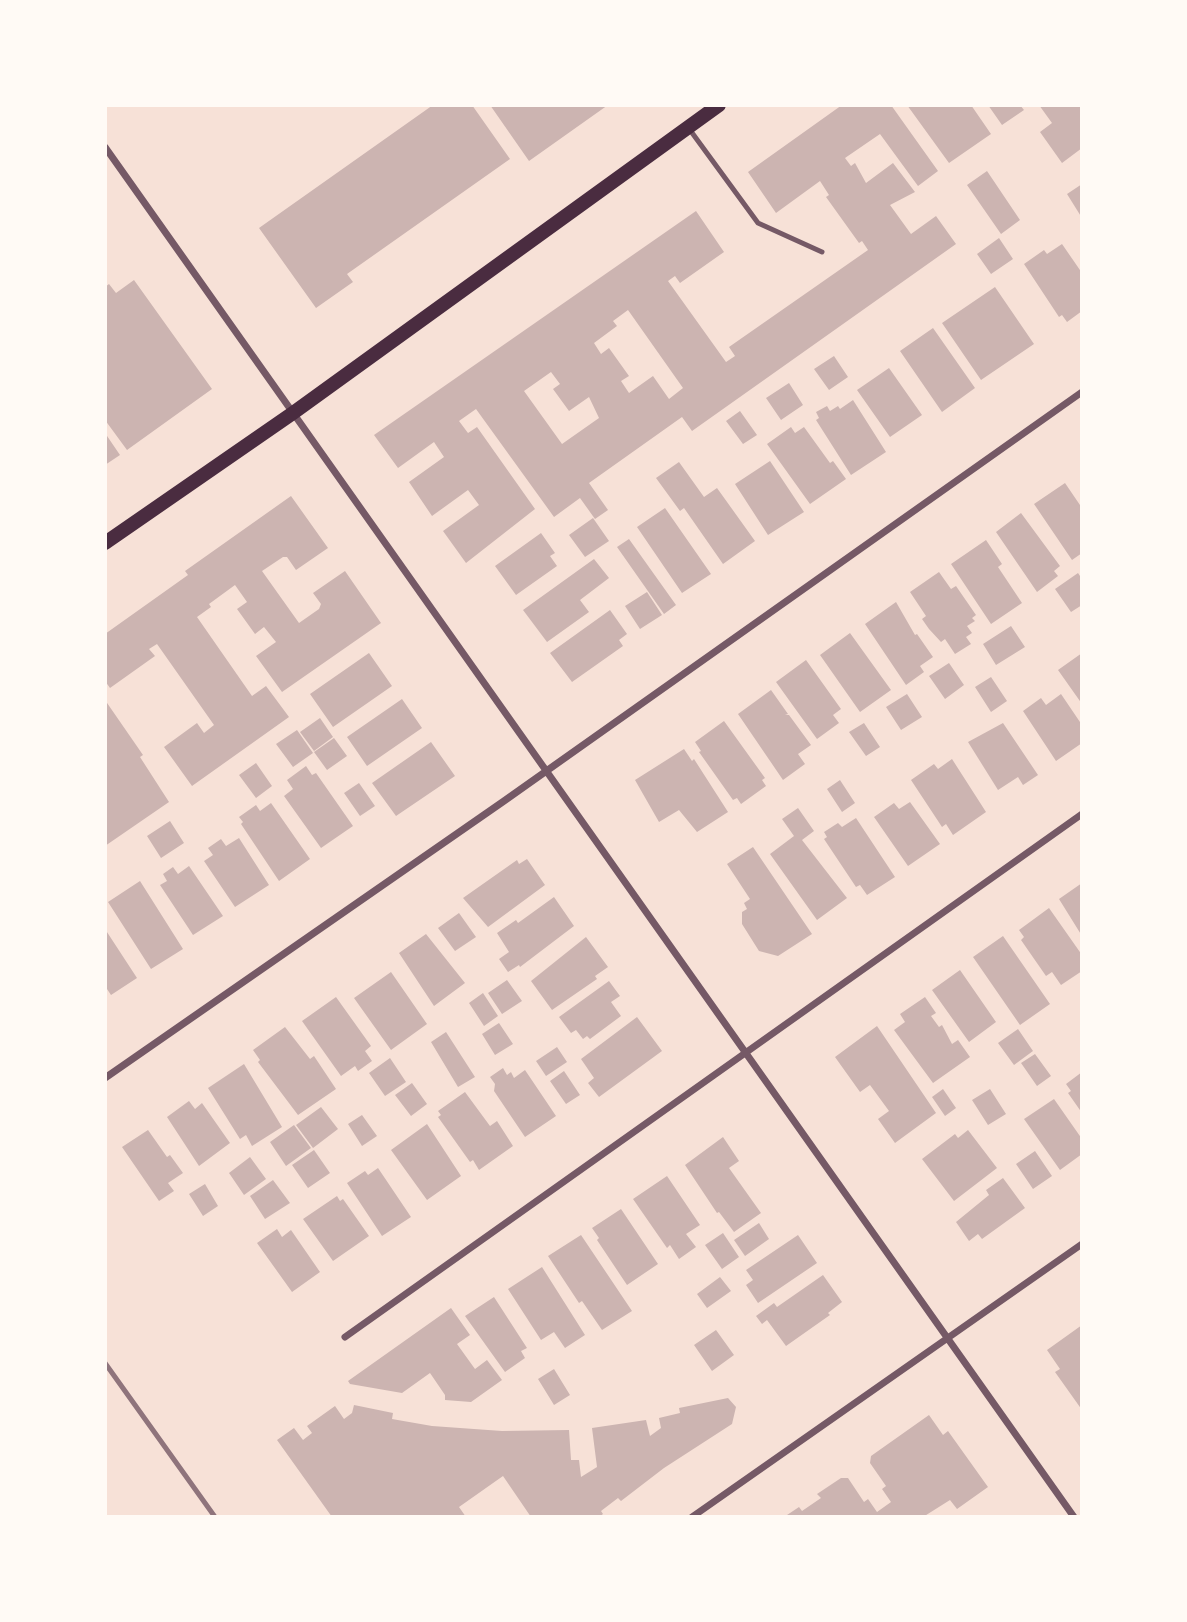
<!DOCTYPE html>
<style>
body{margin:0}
#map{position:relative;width:1187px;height:1622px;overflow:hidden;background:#f7e1d7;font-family:"PT Serif",serif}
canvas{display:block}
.frame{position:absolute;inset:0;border:107px solid #fffaf5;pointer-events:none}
</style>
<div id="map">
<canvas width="1187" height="1622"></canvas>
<div class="frame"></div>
</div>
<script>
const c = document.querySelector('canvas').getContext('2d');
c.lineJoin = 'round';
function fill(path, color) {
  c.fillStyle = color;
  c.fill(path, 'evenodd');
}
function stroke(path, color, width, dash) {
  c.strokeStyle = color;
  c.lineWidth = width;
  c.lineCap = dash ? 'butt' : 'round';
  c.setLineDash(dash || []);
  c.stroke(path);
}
fill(new Path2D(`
 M433,105H472L510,159L347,274L353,282L316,308L259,228Z
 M490,105H608L529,161Z
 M842,105H891L938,171L918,186L880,134L845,158L851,166L855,163L866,183L893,163L915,192L890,205L911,234L936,216L956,244L692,431L682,417L589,483L608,510L595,519L580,498L554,517L476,409L459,421L468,433L477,427L535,509L466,563L443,531L479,505L468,490L432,516L409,482L444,457L434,442L398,468L374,435L696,211L724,252L680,283L675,276L668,281L726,362L735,356L729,347L868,250L862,241L859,243L826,197L829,195L820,181L776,213L748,172ZM628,310L683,388L669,399L653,376L629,393L621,381L629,376L609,348L601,354L594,343L617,326L613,321ZM551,372L560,384L553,389L569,411L589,397L599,418L562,444L524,391Z
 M907,105H971L991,134L949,163Z
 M988,105H1020L1024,110L1002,125Z
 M1039,105H1082V148L1062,163L1040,132L1052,123Z
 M987,171L1020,220L1001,234L967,185Z
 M1082,184V218L1067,194Z
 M999,238L1013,259L991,274L977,254Z
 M1062,244L1082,273V311L1067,322L1062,315L1059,317L1024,264L1044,250L1047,254Z
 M134,280L212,389L127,450L105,420V287L109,284L116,293Z
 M995,287L1034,344L981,380L942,323Z
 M933,328L975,388L942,412L900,351Z
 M834,356L848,377L829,390L814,369Z
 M889,368L922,415L890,437L857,390Z
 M789,383L803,405L781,420L766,398Z
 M853,400L886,452L851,475L816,420L819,418L816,412L827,406L830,411L838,406L840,409Z
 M740,411L757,435L743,444L726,421Z
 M791,427L795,433L804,427L830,463L833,461L846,479L810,504L767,444Z
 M105,433L120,455L105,465Z
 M770,461L804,512L768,535L735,484Z
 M679,462L704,497L717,488L755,541L723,564L684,508L680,511L656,478Z
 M1065,483L1082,508V553L1072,560L1034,504Z
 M291,496L328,548L296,570L287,557H283L262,571L299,623L319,609L321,604L313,593L345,571L381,623L282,692L256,656L276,642L264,627L255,634L237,609L247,602L235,585L209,604L211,607L197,617L252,696L266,686L289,717L192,786L164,747L197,723L204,733L214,725L157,644L149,649L155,656L110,688L105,681V634L188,575L185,571Z
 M665,508L711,574L682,593L637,527Z
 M1021,513L1060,566L1054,571L1058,576L1037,592L996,532Z
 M593,518L609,541L585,557L569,535Z
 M541,533L555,553L550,556L557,566L516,595L495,566Z
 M629,539L676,605L664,614L617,547Z
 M986,540L1002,564L998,567L1022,603L991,624L951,564Z
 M594,559L609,578L580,600L589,612L547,642L523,610Z
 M939,572L951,589L956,586L976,615L972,618L975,621L967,626L972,633L966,637L971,644L955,654L945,639L941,642L929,629L922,619L926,616L910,592Z
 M1078,573L1082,579V605L1071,612L1055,589Z
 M647,592L662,615L640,629L625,606Z
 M896,602L915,635L917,634L933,657L920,666L924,672L906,685L865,624Z
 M610,610L627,634L619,640L623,646L572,682L550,653Z
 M1011,626L1025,647L996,665L983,644Z
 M850,633L891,690L860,712L820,655Z
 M369,653L392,686L333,727L310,694Z
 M1082,653V704L1058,670Z
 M806,660L841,709L833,715L839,723L817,739L776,682Z
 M949,663L964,685L945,699L929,676Z
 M991,677L1007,701L991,712L975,687Z
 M771,690L788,714L785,715H789L811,745L798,754L805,764L783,780L738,714Z
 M907,694L922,717L901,730L886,707Z
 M1061,694L1082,725V743L1056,761L1023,711L1041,698L1046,705Z
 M402,699L422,728L367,766L347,737Z
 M105,700L143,755L140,757L169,802L105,846Z
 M320,718L333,737L314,751L300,732Z
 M724,721L765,778L762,780L766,786L741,804L737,798L733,800L699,752L701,751L695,742Z
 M864,723L880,747L866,756L849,732Z
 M1003,723L1038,775L1023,785L1018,777L998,790L968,742Z
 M297,730L313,753L293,767L276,744Z
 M334,738L347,756L327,770L314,752Z
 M431,742L455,776L396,816L372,783Z
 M684,749L692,761L694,759L728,812L697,832L679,810L659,822L635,780Z
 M952,759L986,812L953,835L946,824L942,827L911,780L934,764L938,769Z
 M256,763L272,786L256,798L239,775Z
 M306,766L312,775L316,773L353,826L321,848L284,796L293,789L287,780Z
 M840,780L855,803L842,812L827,789Z
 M359,783L375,806L360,816L344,793Z
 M910,802L940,844L908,866L874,817L894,803L899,809Z
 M271,803L310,859L279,881L241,824L243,822L239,817L256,805L260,811Z
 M798,808L814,831L802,840L847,898L817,920L770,854L794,836L782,819Z
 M856,818L895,877L867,895L860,885L856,887L824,839L827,837L824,832L838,823L842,827Z
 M170,821L184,843L161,858L147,836Z
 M239,838L269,885L235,907L204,861L213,855L208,848L221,839L226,846Z
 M753,847L812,934L778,956L759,951L742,924V912L747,909L744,903L750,899L727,864Z
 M527,859L545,885L488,927L463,898L517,860L519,864Z
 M189,866L223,916L193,935L160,885L167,881L163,874L173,867L178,874Z
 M140,881L183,949L151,969L108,902Z
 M1082,883V936L1059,899Z
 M554,897L574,926L520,967L519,965L508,972L499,959L509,952L497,933L516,920L518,923Z
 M1049,908L1082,955V971L1061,985L1052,972L1046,976L1021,940L1024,937L1019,930Z
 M459,913L476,937L455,951L438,928Z
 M105,929L137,978L111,995L105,986Z
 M426,934L465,983L434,1006L399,953Z
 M1003,936L1050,1004L1020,1025L973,957Z
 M586,937L608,967L595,976L597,979L552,1010L531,981Z
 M960,970L996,1022L969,1042L932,990Z
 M391,972L427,1024L391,1050L354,998Z
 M507,980L522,1001L502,1014L488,993Z
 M609,981L620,996L611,1002L621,1016L590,1039L587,1036L583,1039L576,1030L571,1033L559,1017Z
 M483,993L498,1016L484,1026L469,1003Z
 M336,997L371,1046L365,1051L372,1061L358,1071L355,1066L341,1076L302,1021Z
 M925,997L936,1013L931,1016L939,1027L942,1025L952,1044L958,1040L970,1057L933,1083L894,1030L905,1022L900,1014Z
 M637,1017L662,1051L599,1097L588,1083L594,1078L581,1059Z
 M499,1023L513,1044L495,1055L482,1034Z
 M877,1026L936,1113L895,1143L878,1119L889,1111L870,1085L860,1092L835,1057Z
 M285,1027L310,1059L314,1056L336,1089L298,1115L258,1062L260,1060L253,1050Z
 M1018,1029L1033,1051L1014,1065L998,1043Z
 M446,1032L475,1077L458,1087L431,1042Z
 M557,1047L567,1062L546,1076L536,1061Z
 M1035,1054L1051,1076L1037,1086L1021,1063Z
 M390,1058L406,1082L385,1096L369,1073Z
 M244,1064L282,1127L252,1146L246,1135L240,1139L208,1088Z
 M503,1068L507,1075L511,1072L514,1078L525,1070L556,1116L525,1137L494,1091L495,1084L490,1077Z
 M564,1071L580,1095L566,1104L550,1081Z
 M1082,1072V1113L1068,1093L1071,1091L1066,1084Z
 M412,1083L427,1104L411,1116L395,1095Z
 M943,1089L956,1108L945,1116L932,1097Z
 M990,1089L1006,1114L988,1125L972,1100Z
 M465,1092L490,1126L497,1121L513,1146L479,1170L473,1160L470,1162L438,1117L441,1115L438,1111Z
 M1054,1099L1082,1139V1154L1060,1170L1024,1119Z
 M189,1101L195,1109L202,1103L230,1143L199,1166L167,1117Z
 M321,1107L338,1129L313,1148L296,1125Z
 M362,1115L377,1136L362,1146L348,1124Z
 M427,1124L461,1176L427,1200L391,1150Z
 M294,1125L311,1148L286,1166L270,1142Z
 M148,1130L167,1157L170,1155L183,1173L168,1183L174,1191L159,1201L122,1147Z
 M968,1130L997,1168L954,1201L922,1159L955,1134L958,1138Z
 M723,1137L739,1161L729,1168L761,1213L734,1232L719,1212L717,1213L685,1165Z
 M314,1150L330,1173L308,1188L292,1165Z
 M1035,1151L1052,1176L1033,1189L1016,1164Z
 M250,1157L266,1179L244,1195L229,1173Z
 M378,1168L411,1217L382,1236L347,1183L365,1171L368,1175Z
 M667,1176L700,1225L686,1234L696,1247L679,1259L670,1245L667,1248L633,1199Z
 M1003,1178L1025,1208L982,1239L978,1234L969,1241L956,1222L989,1195L986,1190Z
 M273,1180L290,1203L265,1219L250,1196Z
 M205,1184L218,1206L203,1216L189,1194Z
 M337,1196L340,1201L343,1199L369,1236L333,1261L303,1219Z
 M621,1209L658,1264L627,1285L597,1240L599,1238L592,1228Z
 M759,1223L769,1239L745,1256L734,1240Z
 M277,1229L282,1237L291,1230L320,1272L292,1292L257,1243Z
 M723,1233L739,1257L722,1269L705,1245Z
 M581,1235L632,1311L602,1330L582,1301L579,1303L548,1256Z
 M798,1235L817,1263L758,1303L746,1285L753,1280L746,1270Z
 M542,1267L585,1335L565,1348L554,1332L541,1340L508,1289Z
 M823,1275L842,1302L828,1313L830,1315L786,1346L767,1320L762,1324L756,1316L774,1303L777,1307Z
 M720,1277L731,1291L707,1308L697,1294Z
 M494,1297L527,1348L521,1351L525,1358L505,1372L465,1316Z
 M451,1308L470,1335L457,1344L475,1369L487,1360L502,1380L471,1402L445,1400V1395L430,1373L402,1393L350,1384L348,1381Z
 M1082,1325V1410L1055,1372L1060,1369L1047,1350Z
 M716,1330L734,1355L712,1371L694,1345Z
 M554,1369L570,1395L554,1405L538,1379Z
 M728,1398L736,1407L732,1424L664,1468L621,1501L618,1498L601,1511L603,1514L599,1517H531L503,1476L459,1507L466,1517H332L277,1440L294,1428L303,1440L312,1433L307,1426L335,1406L344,1419L352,1413L354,1405L393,1413L392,1419L432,1426L502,1431L569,1430L571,1460H579L581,1477L597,1467L592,1428L646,1420L650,1436L661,1428L659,1418L680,1413L679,1408Z
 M929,1415L943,1435L948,1431L988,1487L957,1509L950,1500L923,1517H784L799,1507L802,1511L821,1498L817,1494L841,1478H848L864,1502L868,1499L877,1512L891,1502L882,1489L886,1486L870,1463L871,1456Z`), '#ccb4b1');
stroke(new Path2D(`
 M690,130L758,223L822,252`), '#755966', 5);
stroke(new Path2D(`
 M105,147L1074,1517
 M105,1078L504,801L1082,392
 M345,1337L1082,814
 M692,1517L1082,1244`), '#755966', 7);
stroke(new Path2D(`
 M105,543L293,413L719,105`), '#4a2c40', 14);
stroke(new Path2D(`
 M105,1363L215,1517`), '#8f747c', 5);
</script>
